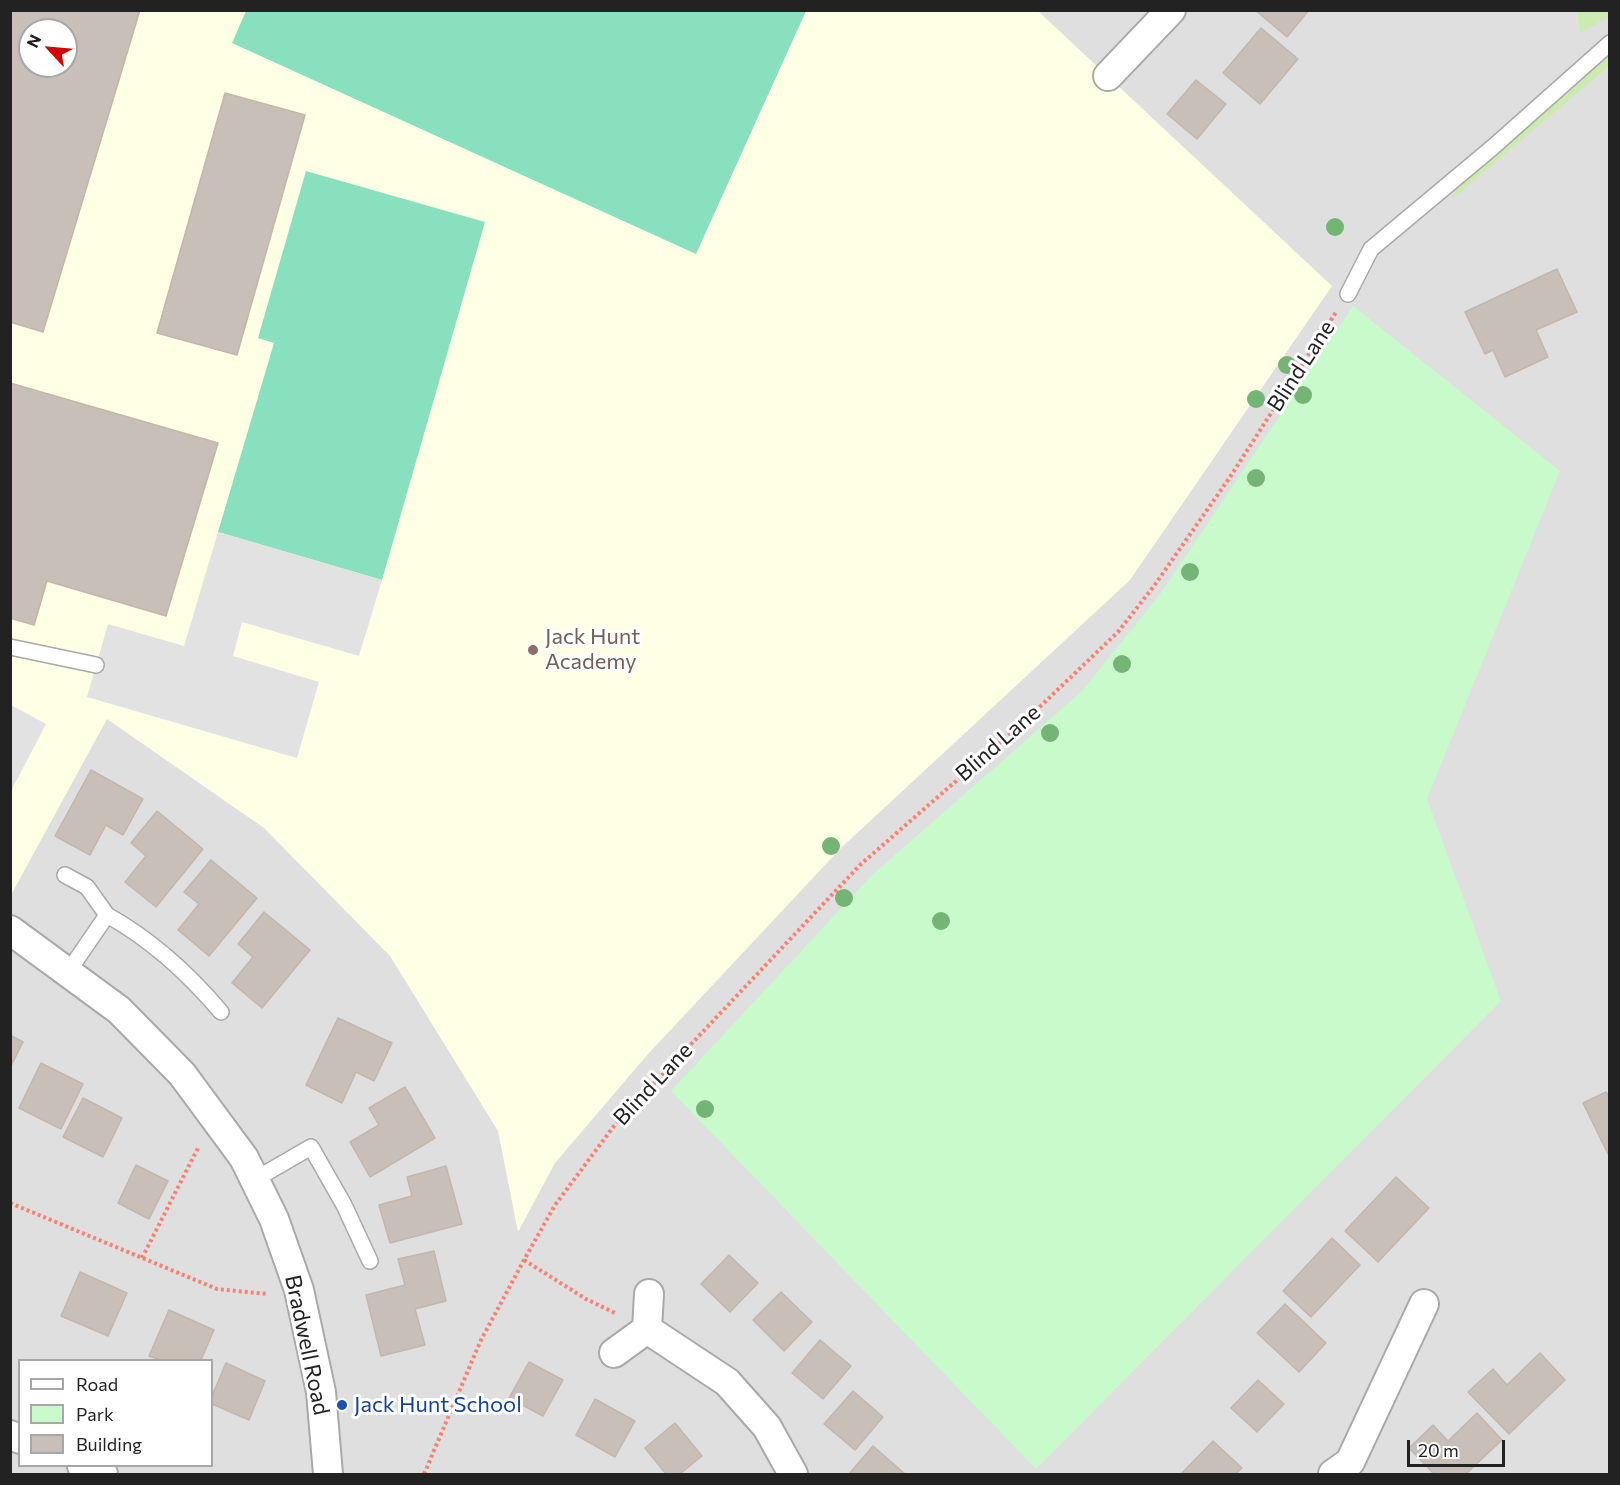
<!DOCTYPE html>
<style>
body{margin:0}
#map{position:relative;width:1620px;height:1485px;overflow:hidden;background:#f2efe9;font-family:Commissioner,sans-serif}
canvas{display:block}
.frame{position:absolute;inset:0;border:12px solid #222;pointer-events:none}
.legend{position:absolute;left:18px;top:1359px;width:195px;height:108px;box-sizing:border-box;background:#fff;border:2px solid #a7a7a7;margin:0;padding:8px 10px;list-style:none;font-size:18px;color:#222}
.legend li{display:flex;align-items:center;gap:12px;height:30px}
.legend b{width:30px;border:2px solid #a7a7a7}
.north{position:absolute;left:18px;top:18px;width:60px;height:60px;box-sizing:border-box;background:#fff;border:2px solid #a7a7a7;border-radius:50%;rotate:296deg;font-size:16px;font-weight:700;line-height:24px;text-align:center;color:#222}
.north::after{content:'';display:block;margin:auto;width:21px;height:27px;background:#d40000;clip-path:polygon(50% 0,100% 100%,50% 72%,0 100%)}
.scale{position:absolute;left:1407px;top:1440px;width:98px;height:27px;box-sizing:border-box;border:3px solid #222;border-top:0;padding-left:8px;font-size:18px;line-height:21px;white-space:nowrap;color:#222;-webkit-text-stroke:4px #fff;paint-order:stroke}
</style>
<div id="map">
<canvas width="1620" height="1485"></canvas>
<div class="frame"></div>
<ul class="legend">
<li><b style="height:8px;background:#fff"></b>Road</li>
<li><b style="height:16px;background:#c8facc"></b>Park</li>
<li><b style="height:16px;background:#c7bfb8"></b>Building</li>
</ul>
<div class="north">N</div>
<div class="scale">20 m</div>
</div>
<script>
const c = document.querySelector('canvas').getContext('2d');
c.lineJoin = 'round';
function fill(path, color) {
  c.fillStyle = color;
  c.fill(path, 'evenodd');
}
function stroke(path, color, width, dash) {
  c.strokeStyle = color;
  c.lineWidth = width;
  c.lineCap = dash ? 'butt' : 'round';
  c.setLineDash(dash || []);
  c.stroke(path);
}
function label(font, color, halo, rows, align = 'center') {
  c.font = font + ' Commissioner,sans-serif';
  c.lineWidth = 6;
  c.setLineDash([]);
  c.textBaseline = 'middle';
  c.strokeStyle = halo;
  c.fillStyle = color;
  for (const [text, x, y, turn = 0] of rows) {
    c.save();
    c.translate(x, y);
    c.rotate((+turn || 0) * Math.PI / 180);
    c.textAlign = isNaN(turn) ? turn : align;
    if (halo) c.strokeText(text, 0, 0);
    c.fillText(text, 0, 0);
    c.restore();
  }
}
fill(new Path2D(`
 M11,11H1609V1474H11ZM30,30H66V66H30ZM20,1360H212V1466H20Z`), '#e0dfdf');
fill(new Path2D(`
 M11,11H1038L1332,286L1130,580L841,848L648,1054L555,1163L518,1232L498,1131L390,956L264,828L107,719L11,895ZM30,30H66V66H30Z`), '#ffffe5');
fill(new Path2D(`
 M1577,11H1609V17L1580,33Z
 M1609,56V66L1452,199L1457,187Z`), '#cdebb0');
fill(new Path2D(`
 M1353,306L1560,471L1427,799L1501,1001L1036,1469L671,1091L872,875L1082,691L1161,593Z`), '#c8facc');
fill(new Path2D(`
 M246,11V10L806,11L696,254L232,43Z
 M306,171L485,222L382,580L218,532L274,343L258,338Z`), '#88e0be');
fill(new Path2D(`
 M218,532L382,580L359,656L242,622L233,656L319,682L297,758L87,697L108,624L184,646Z
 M11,705L46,724L11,791Z`), '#e2e2e2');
const building = new Path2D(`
 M10,10H140L43,332L10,322ZM30,30H66V66H30Z
 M1255,10H1309L1287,37Z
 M1261,28L1298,59L1260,104L1223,73Z
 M1196,80L1226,104L1197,139L1167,114Z
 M225,93L305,115L237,355L157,333Z
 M1557,269L1577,312L1536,330L1548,357L1505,377L1493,350L1485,354L1465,312Z
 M10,383L218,443L166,616L47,581L34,625L10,618Z
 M91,770L143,799L123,835L106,825L90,855L55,836Z
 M157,811L203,849L156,907L125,882L146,856L131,843Z
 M211,860L257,898L209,956L178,930L199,904L184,892Z
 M264,912L310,950L262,1008L232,983L253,957L238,944Z
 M338,1018L392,1043L374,1081L356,1072L342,1103L306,1085Z
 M10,1035L23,1042L10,1068Z
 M41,1063L83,1084L61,1129L19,1108Z
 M405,1087L435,1138L370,1177L350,1142L379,1125L369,1108Z
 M1606,1092L1610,1098V1158L1583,1103Z
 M83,1098L122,1118L103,1157L63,1137Z
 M136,1165L168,1181L149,1219L118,1203Z
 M446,1166L462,1224L390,1243L379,1205L412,1196L407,1177Z
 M1396,1177L1429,1208L1378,1262L1345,1231Z
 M1332,1238L1360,1265L1311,1317L1283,1291Z
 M434,1251L446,1301L415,1309L425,1345L381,1356L366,1295L405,1285L398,1259Z
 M729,1255L758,1283L730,1312L701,1284Z
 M80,1272L127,1293L108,1336L61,1316Z
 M781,1292L812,1322L784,1351L753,1320Z
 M1285,1304L1326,1343L1299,1372L1257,1333Z
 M169,1310L214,1330L201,1360H160L149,1356Z
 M820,1340L851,1366L823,1399L792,1373Z
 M1540,1353L1565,1380L1509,1434L1468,1392L1493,1369L1507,1385Z
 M529,1362L563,1380L543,1416L509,1398Z
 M226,1363L265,1381L249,1420L212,1404V1396Z
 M1258,1380L1284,1404L1257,1432L1231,1408Z
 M853,1391L883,1417L855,1450L824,1424Z
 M595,1399L635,1421L615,1457L576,1435Z
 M1477,1413L1502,1440L1466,1474H1434L1409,1448L1433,1425L1448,1441Z
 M675,1423L702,1456L680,1474H666L645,1448Z
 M1213,1441L1242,1468L1236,1474H1181Z
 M873,1446L904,1473L902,1474H849Z`);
fill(building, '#c7bfb8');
stroke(building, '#c4b6ab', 1.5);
const lane = new Path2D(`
 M1348,294L1371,249L1493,147L1610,43
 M10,647L96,665
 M65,875L87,887L107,915L68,972
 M107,915C152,940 188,973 221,1012
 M254,1180L311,1147L344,1205L370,1261`);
const street = new Path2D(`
 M1108,76L1171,10
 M10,930L119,1010L182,1074L244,1158L274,1219L299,1290L321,1392L328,1474
 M647,1329L727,1382L767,1427L793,1474
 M614,1353L647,1329L649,1294
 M10,1435L20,1439
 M82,1466L103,1474
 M1333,1474L1350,1462L1424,1304`);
stroke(lane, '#a9a9a9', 18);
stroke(street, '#a9a9a9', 32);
stroke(new Path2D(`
 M10,1203L217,1289L267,1294
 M142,1258L199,1146
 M524,1260L586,1299L617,1314
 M424,1474L481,1340L524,1260L555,1205L614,1126L860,865L1027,719L1118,632L1154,586L1230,477L1336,312`), '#fa8072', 4, [3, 3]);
stroke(lane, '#fff', 15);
stroke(street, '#fff', 28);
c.fillStyle = '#74b475';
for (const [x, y] of [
 [1335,227],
 [1287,365],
 [1303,395],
 [1256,399],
 [1256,478],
 [1190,572],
 [1122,664],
 [1050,733],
 [831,846],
 [844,898],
 [941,921],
 [705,1109]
]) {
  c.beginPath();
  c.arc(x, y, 9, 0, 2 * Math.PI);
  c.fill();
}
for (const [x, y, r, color] of [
 [533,650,6,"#8d6e63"],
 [342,1405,6,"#1a4fb4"]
]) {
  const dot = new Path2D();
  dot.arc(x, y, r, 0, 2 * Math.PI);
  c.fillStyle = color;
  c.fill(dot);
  stroke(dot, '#fff', 2);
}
label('22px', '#222', '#fff', [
 ["Blind Lane",1301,366,-57],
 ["Blind Lane",998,743,-41],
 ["Blind Lane",653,1084,-47],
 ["Bradwell Road",307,1345,78]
]);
label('22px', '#785e54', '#fff', [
 ["Jack Hunt",545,637],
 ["Academy",545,662]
], 'left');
label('22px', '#164399', '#fff', [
 ["Jack Hunt School",354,1405]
], 'left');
</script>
